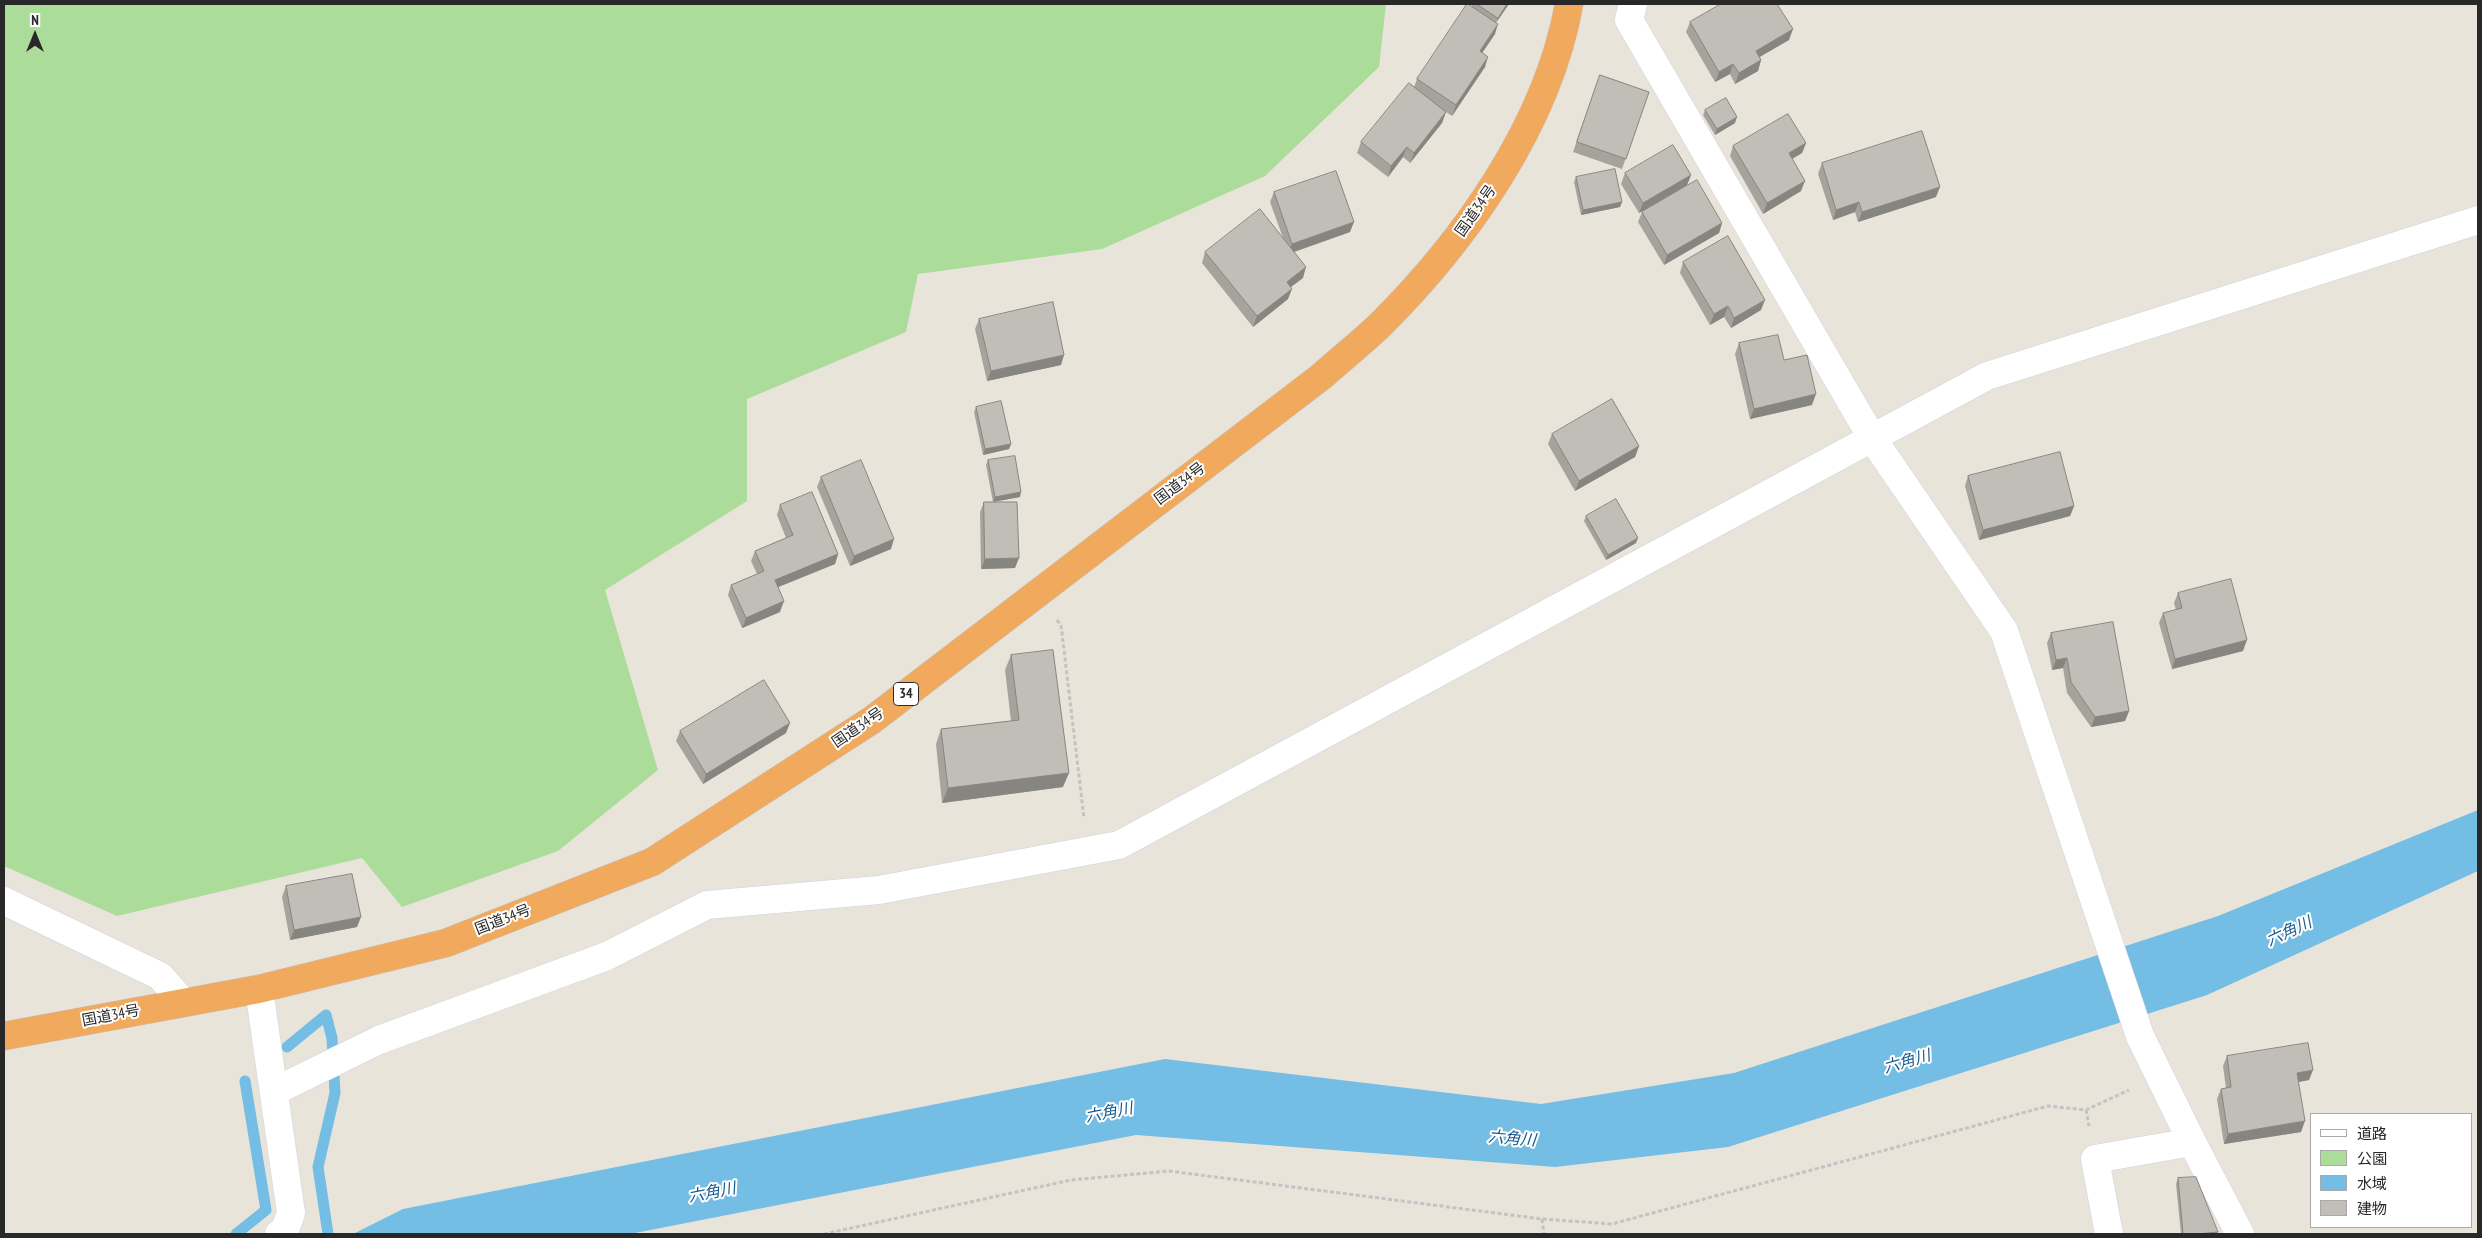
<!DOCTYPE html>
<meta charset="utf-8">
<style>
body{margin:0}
#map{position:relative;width:2482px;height:1238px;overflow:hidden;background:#e9e4da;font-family:"PT Sans Narrow","Noto Sans JP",sans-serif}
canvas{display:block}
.frame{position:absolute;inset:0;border:5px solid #282828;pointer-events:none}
.legend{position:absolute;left:2310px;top:1113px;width:162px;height:115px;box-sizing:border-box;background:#fff;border:1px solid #a9a9a9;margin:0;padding:6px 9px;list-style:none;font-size:15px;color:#282828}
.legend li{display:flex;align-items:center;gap:10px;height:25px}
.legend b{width:25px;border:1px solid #a9a9a9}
.north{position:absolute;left:10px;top:10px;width:50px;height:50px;-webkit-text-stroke:4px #fff;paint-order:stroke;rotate:0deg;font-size:14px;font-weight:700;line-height:20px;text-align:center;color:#282828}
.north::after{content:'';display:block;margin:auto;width:18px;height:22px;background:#282828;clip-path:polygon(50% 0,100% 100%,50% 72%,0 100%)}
</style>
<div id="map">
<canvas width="2482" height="1238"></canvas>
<div class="frame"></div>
<ul class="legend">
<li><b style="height:6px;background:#fff"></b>道路</li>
<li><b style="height:14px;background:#abdc9a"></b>公園</li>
<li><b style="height:14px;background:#74bde4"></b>水域</li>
<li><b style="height:14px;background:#c1beb7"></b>建物</li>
</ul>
<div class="north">N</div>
</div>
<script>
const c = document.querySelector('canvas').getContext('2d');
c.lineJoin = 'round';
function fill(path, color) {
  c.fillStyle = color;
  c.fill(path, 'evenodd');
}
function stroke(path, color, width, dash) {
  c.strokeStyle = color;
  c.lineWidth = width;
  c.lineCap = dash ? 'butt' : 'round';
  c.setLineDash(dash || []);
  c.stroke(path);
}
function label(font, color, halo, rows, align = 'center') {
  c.font = font + ' "PT Sans Narrow","Noto Sans JP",sans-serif';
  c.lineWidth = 4;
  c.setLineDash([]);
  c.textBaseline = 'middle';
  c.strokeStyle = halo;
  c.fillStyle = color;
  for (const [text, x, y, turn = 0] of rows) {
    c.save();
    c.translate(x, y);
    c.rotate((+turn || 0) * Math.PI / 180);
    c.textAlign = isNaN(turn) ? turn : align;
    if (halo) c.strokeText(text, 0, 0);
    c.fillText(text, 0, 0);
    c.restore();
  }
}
fill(new Path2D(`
 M4,4H1386L1379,67L1265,176L1102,249L918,274L906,332L747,399V501L605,590L658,770L558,851L402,907L362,858L117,916L4,866Z`), '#abdc9a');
fill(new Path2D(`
 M2478,810V871L2207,995L1728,1147L1555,1167L1136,1135L630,1234H353L403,1209L1165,1059L1541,1104L1734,1073L2218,916Z`), '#74bde4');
stroke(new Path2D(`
 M287,1047L326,1015L332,1038L335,1093L318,1167L328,1234
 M236,1234L266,1210L245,1081`), '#74bde4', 11);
const street = new Path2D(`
 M1633,4L1629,20L1872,438L2004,631L2140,1036L2192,1142L2240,1234
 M4,901L160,976L183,1002
 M259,989L291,1213L285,1230L279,1234
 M275,1091L379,1040L607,956L707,905L879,890L1119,845L1987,376L2478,220
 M2109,1234L2095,1159L2192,1142`);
const highway = new Path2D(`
 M4,1036L259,989L446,943L652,862L872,720L1322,376C1341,359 1361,343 1379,326C1465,241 1548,124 1569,4`);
stroke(street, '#cfd1e0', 29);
stroke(highway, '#c3c3c3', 29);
stroke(new Path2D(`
 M1057,620L1061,625L1084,818
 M2086,1110L2089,1126
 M1542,1219L1544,1234
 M824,1234L1071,1180L1169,1171L1542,1219L1612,1224L2048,1106L2086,1110L2129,1090`), '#c3c3c3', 3, [4, 2.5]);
stroke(street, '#fff', 28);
stroke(highway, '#f1aa5d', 28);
fill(new Path2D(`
 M1472,4H1509L1496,22L1495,34L1482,53L1485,67L1452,116L1437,106L1446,112L1442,123L1410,163L1403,157L1388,177L1357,153L1361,142L1414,87L1417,79L1472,6Z
 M1690,22L1789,40L1760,57L1761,60L1758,71L1735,84L1730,74L1715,82L1686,32Z
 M1600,75L1649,92L1622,169L1573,152Z
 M1705,110L1735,123L1715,135L1703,115Z
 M1806,143L1802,153L1792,159L1801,191L1763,214L1730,156L1733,146Z
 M1822,163L1936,197L1858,222L1855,212L1833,220L1818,174Z
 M1625,173L1691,175L1687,185L1639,213L1621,184Z
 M1576,177L1622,202L1620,207L1581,215L1574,182Z
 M1274,192L1350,232L1294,252L1303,278L1290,287L1288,299L1253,327L1202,263L1205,252L1283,238L1270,202Z
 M1642,212L1722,223L1719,233L1664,265L1638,222Z
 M1683,262L1761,310L1731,328L1724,317L1710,325L1680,273Z
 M979,319L1061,365L987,381L975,329Z
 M1739,343L1784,360L1812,405L1750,419L1735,354Z
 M976,407L1011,444L1009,449L983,455L974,412Z
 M1552,434L1639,446L1635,457L1575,491L1548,444Z
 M988,460L1020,497L993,502L986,465Z
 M1968,476L2074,506L2070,516L1979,540L1965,486Z
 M821,477L891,549L850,566L817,487Z
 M984,502L1015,568L981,569L980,512Z
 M780,505L838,554L835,564L778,587L780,612L742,628L728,595L731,585L757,574L751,561L755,551L786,538L777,515Z
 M1586,516L1636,543L1606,560L1584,521Z
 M2178,593L2243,651L2172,669L2159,623L2163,613L2176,610L2174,603Z
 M2051,633L2129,711L2125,721L2091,727L2067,693L2063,668L2052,670L2047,643Z
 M1011,655L1063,787L942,803L936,744L941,729L1011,721L1005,670Z
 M680,731L786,733L703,784L676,741Z
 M286,886L357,927L290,940L282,897Z
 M2227,1056L2309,1080L2298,1082L2301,1132L2224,1144L2217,1099L2221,1089L2226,1088L2223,1066Z
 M2178,1178L2217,1234H2181L2176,1184Z`), '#a6a39d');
fill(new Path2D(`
 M1507,4H1509L1496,23L1498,18Z
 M1498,24L1495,34L1476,62L1480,51Z
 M1793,29L1789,40L1752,61L1756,51Z
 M1488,57L1485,67L1452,116L1456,105Z
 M1761,60L1758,71L1735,84L1739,73Z
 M1733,64L1730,74L1715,82L1719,72Z
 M1446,112L1442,123L1410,163L1414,153Z
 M1737,117L1735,123L1715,135L1717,129Z
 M1806,143L1802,153L1785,163L1789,153Z
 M1407,147L1403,157L1388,177L1391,166Z
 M1691,175L1687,185L1639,213L1643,203Z
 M1805,181L1801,191L1763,214L1767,203Z
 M1940,187L1936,197L1858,222L1862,212Z
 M1622,202L1620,207L1581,215L1583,210Z
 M1859,202L1855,212L1833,220L1836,210Z
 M1354,222L1350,232L1288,254L1292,244Z
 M1722,223L1719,233L1664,265L1667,255Z
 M1306,267L1303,278L1283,293L1287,282Z
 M1292,289L1288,299L1253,327L1257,316Z
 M1765,300L1761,310L1731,328L1734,318Z
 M1728,306L1724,317L1710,325L1714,314Z
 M1064,355L1061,365L987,381L991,371Z
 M1816,394L1812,405L1750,419L1754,409Z
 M1011,444L1009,449L983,455L985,449Z
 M1639,446L1635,457L1575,491L1579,481Z
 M1021,492L1020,497L993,502L995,497Z
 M2074,506L2070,516L1979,540L1983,530Z
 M1638,538L1636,543L1606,560L1608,555Z
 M894,539L891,549L850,566L854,556Z
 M838,554L835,564L771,590L775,580Z
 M1019,558L1015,568L981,569L985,559Z
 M784,601L780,612L742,628L746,618Z
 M2247,640L2243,651L2172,669L2175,659Z
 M2067,658L2063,668L2052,670L2056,660Z
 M2129,711L2125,721L2091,727L2095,717Z
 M790,723L786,733L703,784L706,774Z
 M1069,773L1063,787L942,803L948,788Z
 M361,917L357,927L290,940L294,930Z
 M2313,1070L2309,1080L2293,1083L2297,1073Z
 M2305,1121L2301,1132L2224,1144L2228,1134Z
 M2218,1232L2217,1234H2197Z`), '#878580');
const building = new Path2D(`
 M1467,4H1468L1498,24L1480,51L1488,57L1456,105L1417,79Z
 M1477,4H1507L1498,18Z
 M1721,4H1777L1793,29L1756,51L1761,60L1739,73L1733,64L1719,72L1690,22Z
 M1600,75L1649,92L1626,159L1577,142Z
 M1409,83L1446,112L1414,153L1407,147L1391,166L1361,142Z
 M1726,98L1737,117L1717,129L1705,110Z
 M1788,114L1806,143L1789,153L1805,181L1767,203L1733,146Z
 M1922,131L1940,187L1862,212L1859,202L1836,210L1822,163Z
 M1673,145L1691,175L1643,203L1625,173Z
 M1615,169L1622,202L1583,210L1576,177Z
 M1336,171L1354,222L1292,244L1274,192Z
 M1697,180L1722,223L1667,255L1642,212Z
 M1260,209L1306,267L1287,282L1292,289L1257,316L1205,252Z
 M1728,236L1765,300L1734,318L1728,306L1714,314L1683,262Z
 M1053,302L1064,355L991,371L979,319Z
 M1778,335L1784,360L1807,355L1816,394L1754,409L1739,343Z
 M1612,399L1639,446L1579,481L1552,434Z
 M1001,401L1011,444L985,449L976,407Z
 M2060,452L2074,506L1983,530L1968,476Z
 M1015,456L1021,492L995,497L988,460Z
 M861,460L894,539L854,556L821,477Z
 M812,492L838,554L775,580L784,601L746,618L731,585L764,571L755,551L793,535L780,505Z
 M1616,499L1638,538L1608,555L1586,516Z
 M984,502H1017L1019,558L985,559Z
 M2231,579L2247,640L2175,659L2163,613L2182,608L2178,593Z
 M2113,622L2129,711L2095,717L2071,682L2067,658L2056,660L2051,633Z
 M1053,650L1069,773L948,788L941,729L1019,720L1011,655Z
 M764,680L790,723L706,774L680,731Z
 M352,874L361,917L294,930L286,886Z
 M2308,1043L2313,1070L2297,1073L2305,1121L2228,1134L2221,1089L2231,1087L2227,1056Z
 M2196,1177L2218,1232L2197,1234H2183L2178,1178Z`);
fill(building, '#c1beb7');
stroke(building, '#878580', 1);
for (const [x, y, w] of [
 [906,694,25]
]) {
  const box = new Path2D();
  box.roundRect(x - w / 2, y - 11.5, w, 23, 4);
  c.fillStyle = '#fff';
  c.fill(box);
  stroke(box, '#282828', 1);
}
label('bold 14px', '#282828', null, [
 ["34",906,694]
]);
label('15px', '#282828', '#fff', [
 ["国道34号",1476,211,-55],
 ["国道34号",1180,484,-37],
 ["国道34号",858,728,-34],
 ["国道34号",503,920,-21],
 ["国道34号",111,1016,-11]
]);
label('italic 16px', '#175a8c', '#fff', [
 ["六角川",2289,932,-25],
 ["六角川",1907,1062,-16],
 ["六角川",1109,1113,-11],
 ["六角川",1512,1139,5],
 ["六角川",712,1193,-11]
]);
</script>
